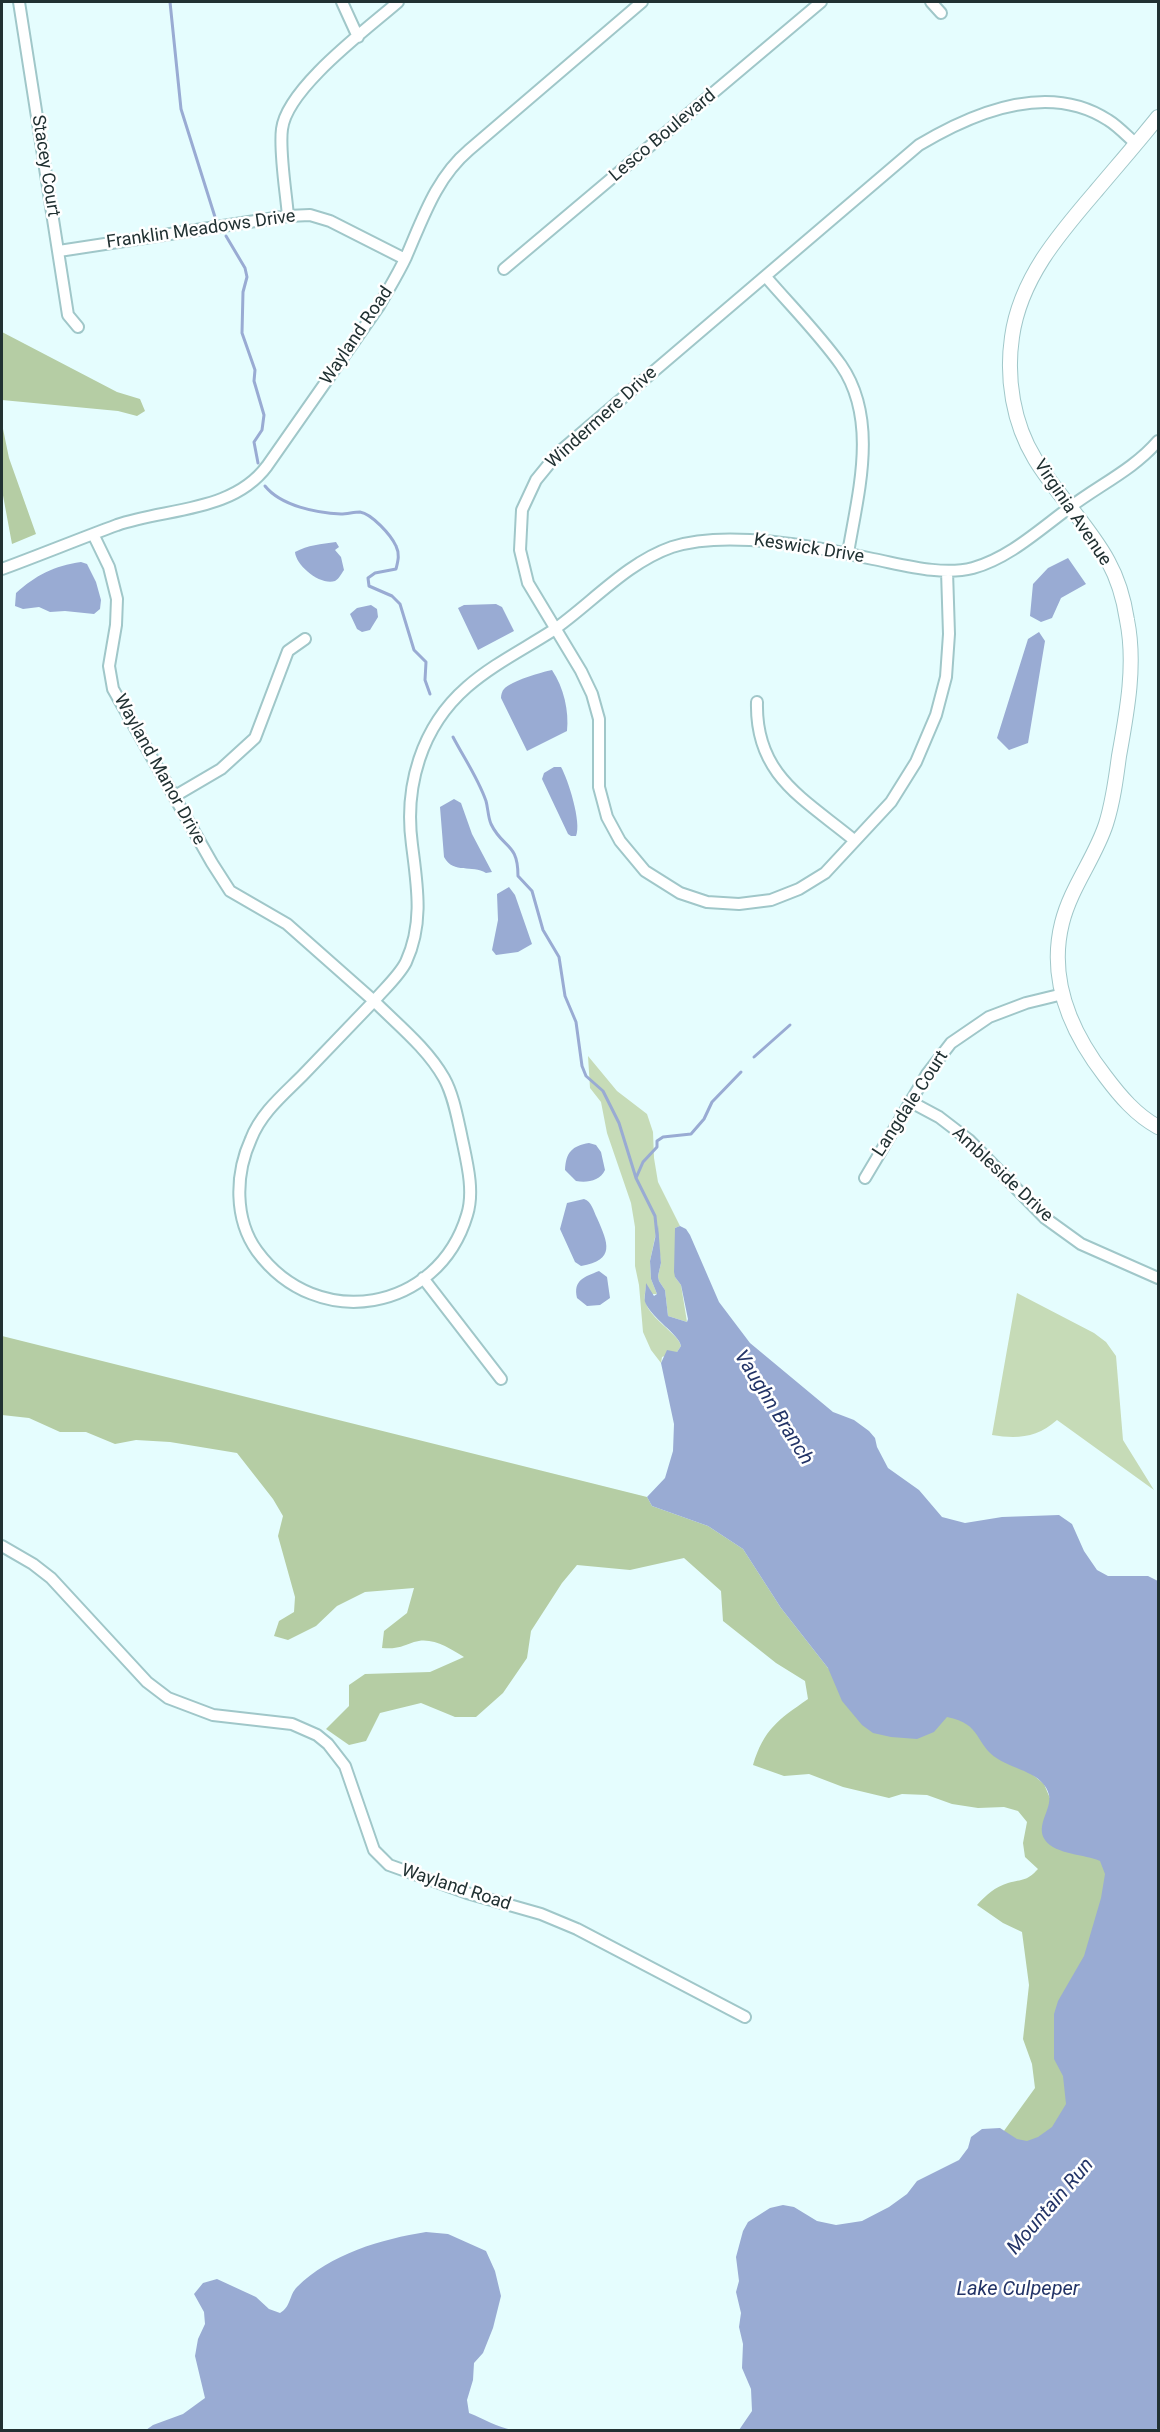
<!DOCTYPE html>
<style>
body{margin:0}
#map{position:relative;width:1160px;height:2432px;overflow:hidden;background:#e5fdfe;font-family:Roboto,sans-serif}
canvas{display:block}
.frame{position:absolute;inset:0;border:3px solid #213132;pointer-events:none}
</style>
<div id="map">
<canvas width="1160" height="2432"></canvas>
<div class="frame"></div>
</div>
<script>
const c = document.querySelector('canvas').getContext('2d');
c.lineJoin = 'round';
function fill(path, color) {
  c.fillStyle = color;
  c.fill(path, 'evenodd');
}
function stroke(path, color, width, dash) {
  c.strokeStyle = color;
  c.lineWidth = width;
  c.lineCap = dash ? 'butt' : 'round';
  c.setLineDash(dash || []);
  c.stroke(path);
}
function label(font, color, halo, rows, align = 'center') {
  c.font = font + ' Roboto,sans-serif';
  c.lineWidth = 5;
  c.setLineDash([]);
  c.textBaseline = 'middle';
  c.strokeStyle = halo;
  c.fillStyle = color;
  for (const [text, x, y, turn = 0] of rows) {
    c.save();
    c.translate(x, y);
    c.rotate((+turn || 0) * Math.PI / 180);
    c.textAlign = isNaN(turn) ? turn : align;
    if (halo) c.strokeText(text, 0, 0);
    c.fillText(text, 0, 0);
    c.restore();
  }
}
fill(new Path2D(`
 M588,1056L617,1091L647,1114L653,1132L654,1158L658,1182L680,1226L675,1228V1277L681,1285L687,1322L668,1316L665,1290L659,1281L658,1276L661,1263L657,1228L650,1261L651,1279L657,1294H651L646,1285C646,1290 644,1296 645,1300C648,1318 679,1334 681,1346L677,1352L662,1357L661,1363L651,1350L643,1332L639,1285L635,1266V1227L631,1203L607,1133L601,1102L590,1088Z
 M1017,1293L1094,1333L1106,1342L1116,1356L1123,1440L1154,1490L1057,1420C1037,1438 1017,1439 992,1435Z`), '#c6dbb7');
fill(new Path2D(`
 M2,332L117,392L140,399L145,411L137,416L118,411L2,400Z
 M2,424L9,458L36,534L12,544L2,490Z
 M2,1336L647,1497L652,1506L708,1526L743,1549L781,1608L828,1668L943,1718L950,1715L970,1723L1044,1784L1052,1803L1100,1859L1108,1876L1067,2078L1069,2107L1054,2127L1032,2145L1001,2135L1035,2088L1032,2064L1023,2039L1029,1985L1022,1932L1003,1923L977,1905C986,1895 995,1887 1008,1883C1023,1879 1027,1881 1038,1869L1025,1857L1023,1843L1027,1822L1018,1811L1004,1807L978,1808L952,1804L927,1795L902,1794L889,1798L843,1787L809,1774L784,1776L753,1765C764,1729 778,1720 808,1699L805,1681L776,1663L723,1621L721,1591L684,1558L630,1570L577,1565L562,1583L531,1631L527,1658L503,1693L476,1717H455L421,1703L380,1713L366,1741L349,1745L326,1729L349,1706V1685L365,1674L430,1672L464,1657C450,1648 431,1636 414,1642C400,1647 398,1649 382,1648L384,1631L407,1613L414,1588L365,1592L337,1606L316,1626L288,1640L274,1636L279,1621L294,1612L295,1597L278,1536L283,1516L273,1499L237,1453L170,1442L136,1440L115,1444L86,1432H60L29,1418L2,1415Z`), '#b5cda4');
fill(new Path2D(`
 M336,542L339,547L335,550L341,557L344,570C341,574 339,579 335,581C321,586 296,566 295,552C308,545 321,544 336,542Z
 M1068,558L1086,584L1061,598L1052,618L1041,622L1030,616L1033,584L1048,568Z
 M81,562L87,564L96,582L101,600L100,609L94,614L65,611L50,612L39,607L23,609L15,606L16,593C36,575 54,566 81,562Z
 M496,604L502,607L514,631L478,650L458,608L464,605Z
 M371,605L377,609L378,617L370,630L362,632L357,629L350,614L357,608Z
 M1039,632L1045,641L1028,743L1009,750L997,738L1028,639Z
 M552,670C564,688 569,711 567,731L527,751L501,698C501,695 502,691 504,689C511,681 542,672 552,670Z
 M554,767H561C568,779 582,823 576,836H571L568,834L542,779L544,773Z
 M454,799L461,803L472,834L492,872L486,873C472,864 454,875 444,857L440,807Z
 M509,887L515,895L532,944L518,952L496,955L492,950L498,920L497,894Z
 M589,1143L596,1145L601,1152L605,1170C600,1181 587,1183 576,1181L565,1170C566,1152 572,1146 589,1143Z
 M584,1199C592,1202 593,1210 597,1218C608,1243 616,1260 581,1266L575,1262L560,1229L567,1203Z
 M658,1225L661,1263L658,1276L659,1281L665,1290L668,1316L687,1322L688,1319L681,1285L675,1277L674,1272L675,1228L680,1226L686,1229L690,1235L719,1302L750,1343L833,1412L854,1420L869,1431L875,1438L877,1447L888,1468L919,1490L942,1517L965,1523L1002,1517L1059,1515L1072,1524L1084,1551L1097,1570L1108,1576H1148L1158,1581V2428L1154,2430H739L752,2411L751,2389L742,2368L743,2344L739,2327L741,2313L736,2292L739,2281L736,2257L743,2231L748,2222L770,2208L783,2205L794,2207L817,2221L836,2225L862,2221L889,2207L907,2194L917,2181L959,2160L968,2148L971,2137L982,2129L1000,2128L1017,2139L1027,2141L1038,2137L1052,2127L1066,2104L1063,2076L1054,2059V2014L1058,2001L1084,1956L1101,1898L1105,1874L1100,1861C1085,1854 1056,1855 1045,1840C1035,1825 1052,1810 1049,1795C1044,1773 1015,1770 998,1759C974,1744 983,1724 947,1717L934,1732L917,1739L891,1737L873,1733L862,1725L842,1701L828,1668L781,1608L743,1549L708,1526L652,1506L647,1497L665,1478L673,1451L674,1424L661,1363L667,1350L677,1352L681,1346C679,1334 652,1319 645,1302C644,1298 646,1289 646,1283L654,1296L657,1294L651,1279L650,1261Z
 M599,1271L607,1277L610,1298L600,1305L587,1306L577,1298C573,1280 584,1277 599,1271Z
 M426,2232L448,2234L486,2251L495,2271L501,2296L493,2328L483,2353L474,2363L473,2380L467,2400L469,2413C484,2419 497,2427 513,2430H146L153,2425L183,2414L205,2398L195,2356L198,2339L205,2324L204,2312L194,2294L203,2283L217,2279L256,2297L269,2309L280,2313C291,2307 289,2295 297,2287C330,2254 382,2239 426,2232Z`), '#99abd3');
stroke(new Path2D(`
 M170,2L181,109L215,217
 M226,236L245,268L247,277L243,292L242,333L255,370L254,381L264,415L262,430L254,442L258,463
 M265,486C281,506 317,513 341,514C347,514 354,512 360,512C372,514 391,535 396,546C400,554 398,561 396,569L375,573L368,578L369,586L392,596L400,604L414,650L426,662L425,680L430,694
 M453,737C464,758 478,778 486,801C488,808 488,817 491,824C503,849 518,842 518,876L532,891L543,930L559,957L565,996L576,1022L582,1066L586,1076L603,1091L619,1123L636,1178L655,1216L657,1236
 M754,1057L790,1025
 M636,1178L643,1162L657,1147V1141L663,1137L691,1134L704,1119L712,1102L741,1072`), '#99abd3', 3);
const minor = new Path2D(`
 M19,2L68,315L78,327
 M342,2L358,37
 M931,2L941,13
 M288,216C286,192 279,151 282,129C287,88 367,29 398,2
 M59,251L288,216L310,215L330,221L405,259
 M504,269L821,2
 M766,277C791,306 819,334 841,365C879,420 858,493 848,553
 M94,536L109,567L117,599L116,625L109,666L113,689L212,863L230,891L287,924L374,1001C384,989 399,976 406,962C424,923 417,885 412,845C404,787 421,727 467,687C492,665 524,649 552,631C591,604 626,563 672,547C727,529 817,547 873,559C904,565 942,576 973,568C1009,558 1039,530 1069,508C1099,485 1133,470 1158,441
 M2,569C40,555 79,539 117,525C167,508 233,512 267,466L379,306C388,290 398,274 406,257C423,218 436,178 469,150L642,2
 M947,571L949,634L946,677L936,715L916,762L891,802L825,873L799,889L771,900L739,904L707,902L680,893L645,871L620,841L607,817L599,787V719L592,694L581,671L528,583L520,550L522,510L536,480L558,453L919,145C974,112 1048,81 1108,120C1118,126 1127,136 1136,144
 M757,702C755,775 803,798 854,840
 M175,796L221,769L255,738L288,651L305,639
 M374,1001C398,1025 427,1048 444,1078C453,1094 457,1116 461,1134C466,1159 475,1190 467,1215C438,1312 317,1333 257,1251C234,1219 235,1174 251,1139C261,1113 283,1095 302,1076C326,1051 350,1026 374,1001Z
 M911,1102L939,1117L969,1140L1045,1218L1081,1244L1158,1278
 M865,1178L927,1074L951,1043L989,1017L1026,1003L1063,994
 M423,1278L501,1379
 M2,1546L33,1564L51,1578L147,1682L168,1698L213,1715L292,1724L317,1735L328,1744L345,1766L374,1850L389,1865L467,1893L541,1914L577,1929L745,2017`);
const tertiary = new Path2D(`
 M1158,117C1138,142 1117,166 1096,191C1059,234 1020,279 1012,337C1006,378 1013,423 1035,459C1056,494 1088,524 1108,561C1118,579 1124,600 1127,620C1136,664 1127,712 1119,756C1116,779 1113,802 1106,824C1095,858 1071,887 1062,923C1048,979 1071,1032 1105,1076C1120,1096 1136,1115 1158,1127`);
stroke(minor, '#a0c7c9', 14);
stroke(tertiary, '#a0c7c9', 16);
stroke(minor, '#fff', 10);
stroke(tertiary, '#fff', 14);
label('18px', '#213132', '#fff', [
 ["Lesco Boulevard",663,136,-40],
 ["Stacey Court",45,166,81],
 ["Franklin Meadows Drive",201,230,-8],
 ["Wayland Road",357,336,-56],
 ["Windermere Drive",602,418,-42],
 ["Virginia Avenue",1072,513,56],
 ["Keswick Drive",809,549,9],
 ["Wayland Manor Drive",159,770,61],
 ["Langdale Court",911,1104,-57],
 ["Ambleside Drive",1002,1175,43],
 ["Wayland Road",456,1888,18]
]);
label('italic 20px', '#233467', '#fff', [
 ["Vaughn Branch",773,1408,58],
 ["Mountain Run",1051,2207,-49],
 ["Lake Culpeper",1018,2290]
]);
</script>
